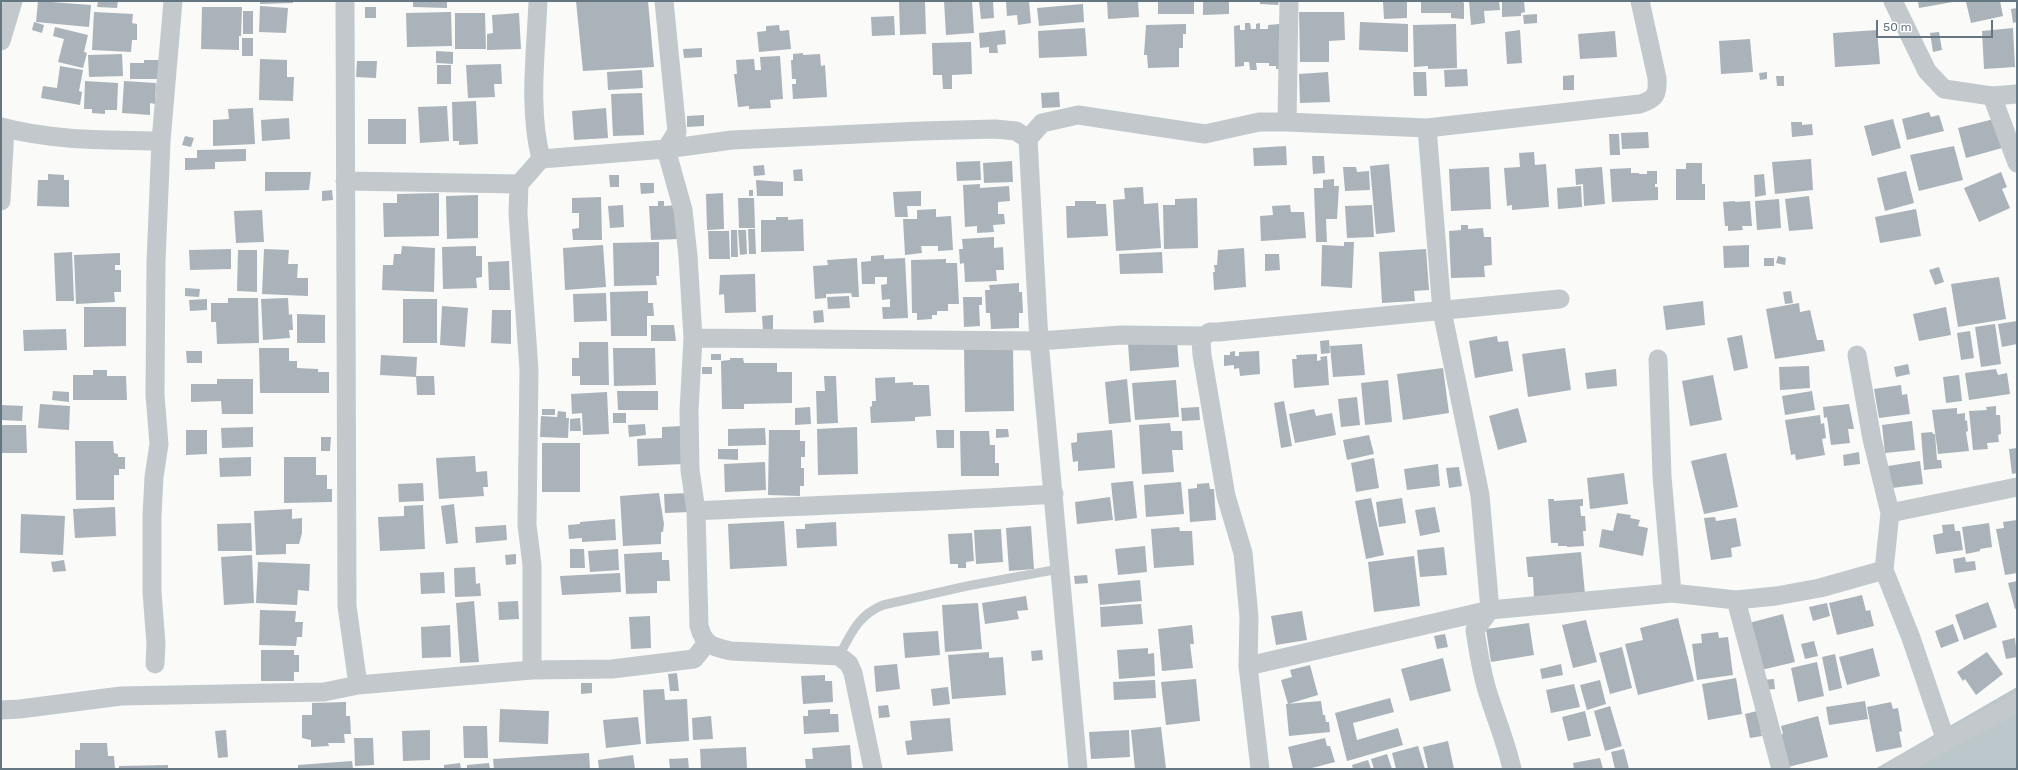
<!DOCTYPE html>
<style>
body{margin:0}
#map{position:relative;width:2018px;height:770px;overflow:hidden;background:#fafaf8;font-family:Rubik,sans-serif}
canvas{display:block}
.frame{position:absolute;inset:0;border:2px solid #657683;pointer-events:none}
.scale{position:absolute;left:1876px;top:20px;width:117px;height:18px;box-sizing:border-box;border:2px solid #657683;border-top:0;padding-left:5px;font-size:12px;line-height:14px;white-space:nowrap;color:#657683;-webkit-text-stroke:3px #fff;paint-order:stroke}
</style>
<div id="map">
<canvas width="2018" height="770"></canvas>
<div class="frame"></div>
<div class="scale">50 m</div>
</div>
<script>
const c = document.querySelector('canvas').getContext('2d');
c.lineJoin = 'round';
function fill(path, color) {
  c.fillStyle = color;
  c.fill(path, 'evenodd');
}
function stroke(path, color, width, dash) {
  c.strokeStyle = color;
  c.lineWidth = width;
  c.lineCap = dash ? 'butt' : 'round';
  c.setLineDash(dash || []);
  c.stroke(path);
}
fill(new Path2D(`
 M2017,687V769H1875Z`), '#bbc7cb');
fill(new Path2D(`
 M38,1L91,5L89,27L36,22Z
 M98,1H118L117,8L97,7Z
 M260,1H293V3L260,4Z
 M413,1H447V8L413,7Z
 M576,1H648L654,67L583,71Z
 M899,1H925L926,34L900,35Z
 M944,1H972L974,33L946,35Z
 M979,1H993L994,18L981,19Z
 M1006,1H1029L1031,23L1018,25L1017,15L1007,16Z
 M1107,1H1138L1139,17L1108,19Z
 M1158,1H1194V14H1158Z
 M1203,1H1229V14L1203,15Z
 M1260,1H1279L1278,5L1260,4Z
 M1383,1H1407V18L1384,19Z
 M1421,1H1462L1464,3V19L1451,18V13H1421Z
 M1469,1H1499L1500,10L1484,11L1485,23L1471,25Z
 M1502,1H1524L1525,12L1521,13V16L1502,17Z
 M1918,1H1953V2L1919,8Z
 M1971,1H2000L2003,16L1971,23L1966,2Z
 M1083,4L1084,22L1039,26L1037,8Z
 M260,6L288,8L286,33L259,32Z
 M202,7H242L241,36H239V50L201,49Z
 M365,7H376V18H365Z
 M2017,8V22L2013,23L2011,9Z
 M243,11H253V34H243Z
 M94,12L133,14L132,23L137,24V40H132L131,52L92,50Z
 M451,12L452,46L407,47L406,13Z
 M1299,12H1344L1345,40L1329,41V62H1300Z
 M455,13H485L486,49H455Z
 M519,13L521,49L487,50V34L493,33L492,15Z
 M1537,14V23L1524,24L1523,15Z
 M894,16L895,35L872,36L871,17Z
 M34,22L44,25L42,33L32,30Z
 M1360,22L1408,24V52L1359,50Z
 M1245,23H1250L1251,29H1256V24L1260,23V29H1268V25L1280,24L1284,69H1276V66H1269V63H1256L1257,70H1250L1249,62H1244V66L1235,67L1234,26L1240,25V30H1245Z
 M1186,24V34H1183V48H1179V67L1148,68L1147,55H1144L1146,25Z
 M1456,24L1457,68L1428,69V66L1414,67L1413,25Z
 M779,25L780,31L789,30L791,49L759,52L757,32L766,31V26Z
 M55,27L88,35L84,52L87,53L83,68L58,62L64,39L53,36Z
 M1085,28L1087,56L1039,58L1038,31Z
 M2013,28L2015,67L1984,69L1982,31Z
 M1005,30L1006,44L997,45L998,53H989V47L980,48L979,33Z
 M1520,30L1522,63L1507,64L1505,32Z
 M1877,30L1880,64L1835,67L1833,33Z
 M1615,31L1617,57L1580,59L1578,34Z
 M1939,32L1942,50L1933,52L1930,33Z
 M242,38H253V56H242Z
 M1750,39L1753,72L1721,74L1719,41Z
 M971,42L972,74L952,75V89H943L942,75H933L932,43Z
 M702,48V57L684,58L683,49Z
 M436,51L453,52V64L436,63Z
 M803,53V55L820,54L821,66L825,65L827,97L793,99L792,84H796V79H792L791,60H793V54Z
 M122,54L123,76L89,77L88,55Z
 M780,56L783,99L770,100L771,108L749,109V106L738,107L734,74H737L736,60L754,59L755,70H761L760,57Z
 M260,59L287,60V77H294L293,101L259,100Z
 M144,60H159V79H130V63H144Z
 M357,61H377L376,78L356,77Z
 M501,64L502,84H494L495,97L468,98L466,65Z
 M437,65H451V84H437Z
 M60,66L83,70L79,91L82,92L80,105L41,98L43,86L57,88Z
 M1467,69L1468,86L1445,87L1444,70Z
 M642,70L643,88L608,90L607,72Z
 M1328,72L1330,102L1300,103L1299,74Z
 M1413,72H1426L1427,96H1414Z
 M1767,72V79L1760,80L1759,73Z
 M1574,75V90H1563V76Z
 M1776,76H1784V86H1777Z
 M85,81L118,83L117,110H105V114L92,113V109H84Z
 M124,81L156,83L155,104L150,103V115L122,113Z
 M1059,92L1060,107L1042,108L1041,93Z
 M642,93L644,135L613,136L611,94Z
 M476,101L478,144L459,145V141H453L452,102Z
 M447,106L449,141L420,143L418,107Z
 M253,108L255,144L213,146V120L229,119L228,109Z
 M606,108L608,138L574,140L572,111Z
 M1929,112L1931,117L1939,115L1944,131L1907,140L1902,119Z
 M704,115V126L687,127V116Z
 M289,118L290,139L262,141L261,120Z
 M368,119H406V144H368Z
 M1893,119L1901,148L1872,156L1864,126Z
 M1994,119L2002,148L1966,158L1958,128Z
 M1791,122H1802V125L1812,124L1813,135L1792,137Z
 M1648,132L1649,148L1622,149L1621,133Z
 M1609,134H1619L1620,155H1610Z
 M185,136L194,138L191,147L182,145Z
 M1286,146L1287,165L1254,166L1253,148Z
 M1954,146L1963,180L1919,191L1910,155Z
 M246,149V161L215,162V169L185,170V158H197V150Z
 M1534,152L1535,165L1546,164L1549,207L1512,210V205L1507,206L1504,168L1520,167L1519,153Z
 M1312,156H1324L1325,173L1313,174Z
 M1811,159L1813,190L1775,194L1772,162Z
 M980,161L981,180L957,181L956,162Z
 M1012,161L1013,182L984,183L983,163Z
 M1686,163H1702V184H1705V200H1676V169H1686Z
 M1389,164L1395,232L1376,234L1370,166Z
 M764,165L765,175L754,176L753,166Z
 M1343,167H1356L1357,172L1369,171L1370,190L1345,191Z
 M1489,167L1491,209L1451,211L1449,169Z
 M1602,167L1605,204L1584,206L1583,184L1576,185L1575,169Z
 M1631,168V173H1639V174H1647V171H1657V184H1655V187H1658V200L1612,202L1610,169Z
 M802,169L803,181H794L793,170Z
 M1906,171L1914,203L1885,211L1877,178Z
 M265,172H311L309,190L265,191Z
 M2001,172L2007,187L2002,189L2010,208L1979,222L1964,188Z
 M48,174L64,175V180H69V207L37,206L38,180H48Z
 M1764,174L1766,195L1755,197L1754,175Z
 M609,175H619V187H610Z
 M1334,179V186H1339L1337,219H1326L1327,242H1316L1314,188H1323V180Z
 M756,180L783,182V196H757Z
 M640,183H654V193L641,194Z
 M980,184V188L1009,186L1010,201L998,202V214H1004L1005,224L993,225L994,232L977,233V226L965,227L963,185Z
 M1581,186L1582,207L1558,209L1557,188Z
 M1143,187L1144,204L1158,203L1161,248L1116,251L1113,200L1125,199L1124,188Z
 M332,190L333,200L322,201V191Z
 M749,190H753V196H749Z
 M921,191V206H907L908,217H895L893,192Z
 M439,193V236L384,237L383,203H397V194Z
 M723,193L724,229L707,230L706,194Z
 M478,195V238L447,239L446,196Z
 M1809,196L1813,229L1789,231L1785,199Z
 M601,197L602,240H573L572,229L579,228V213H572V198Z
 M738,198H754L755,228H739Z
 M1197,198L1198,248L1164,249L1163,205H1175V199Z
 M1779,199L1781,228L1757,230L1755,201Z
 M658,201H664V206L678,205L679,239L651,240L649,206H658Z
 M1075,201H1096V204H1106L1108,236L1067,238L1066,206H1075Z
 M1735,201V202L1750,201L1752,226H1742L1743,230L1728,231V226H1725L1723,202Z
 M623,205L624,227L610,228L608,206Z
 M1290,205L1291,212H1304L1306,238L1261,241L1260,216L1273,215L1272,206Z
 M1372,205L1374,237L1347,238L1345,206Z
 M936,209V217L951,216L953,250L938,251V246H921L922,253L905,255L903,219H917V210Z
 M1916,209L1921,236L1880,243L1875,217Z
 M262,210L264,242L236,243L234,211Z
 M776,217H788V220L803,219L804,251L761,252V220H776Z
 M1461,225H1468V229L1483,228L1484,237H1491L1492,265L1484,266L1485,277L1451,278L1449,231L1461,230Z
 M748,229H755L756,254H749Z
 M731,230H737L738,257H731Z
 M738,230H746L747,254L740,255Z
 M708,231H729L730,259H709Z
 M994,237V248L1003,247L1004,270H996L997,281L965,282L964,263L960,264L959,249H963L962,239Z
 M659,242V276H656L657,285L614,286L613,243Z
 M1344,242H1354L1352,288L1321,286L1322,245L1344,246Z
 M603,245L606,287L565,290L563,248Z
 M1749,245V267L1724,268L1723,246Z
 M402,246L435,248L434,292L382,290L383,265H393L394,254H401Z
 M476,246V256H482V277L476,278L477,288L443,289L442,247Z
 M1244,248L1246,287L1214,290L1213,272H1215L1214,265H1217L1218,250Z
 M231,249V269L190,270L189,250Z
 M264,249L289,250L288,264H298L297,278H308V296L262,294Z
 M1426,249L1429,290L1414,291L1415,301L1382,303L1379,252Z
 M238,250H257V292L237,291Z
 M72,252L74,301H56L54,253Z
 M1162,252L1163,273L1120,274L1119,254Z
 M120,253V265H115V270H121V292H114L115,302L76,304L74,255Z
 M1265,254H1279L1280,270L1265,271Z
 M884,255V259L905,258L908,318L883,319L882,307H890V299L882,300L881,285L887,284V277H875V284H862L861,262L871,261V256Z
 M1778,256L1786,258L1785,265L1776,263Z
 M857,258L859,297H852L851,293L826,294V298L815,299L813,266L828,265L827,260Z
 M1764,258H1774V266H1764Z
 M946,259V263H957L959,304H948V311H937V315H932V319L917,320V313H912L911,260Z
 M509,261L510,290H489L488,262Z
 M1939,267L1944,282L1935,285L1929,270Z
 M755,274L756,312L725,313L724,294L719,295L720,275Z
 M1999,277L2006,319L1958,327L1951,284Z
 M1019,283V292H1022L1023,313H1019V328L991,329L990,313H986L985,290H990L989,285Z
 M185,288L200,289L199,297L185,296Z
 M648,291V303H653L654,316H647V336H611L610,292Z
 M1791,291L1793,303L1785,304L1783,292Z
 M606,293L607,321L574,322L573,294Z
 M849,296L850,308L828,309L827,297Z
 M963,297H982V305H979L980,326L964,327Z
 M228,298H258L259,343L217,344L216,322H211V303H228Z
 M288,298L289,315L292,314L293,330H289L290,338L263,340L261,299Z
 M207,299V310L190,311L189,300Z
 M403,299H437V343H403Z
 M1703,301L1705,325L1666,330L1663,306Z
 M1799,303L1800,312L1810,310L1817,340H1823L1825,351L1775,359L1766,309Z
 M442,306L468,308L465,347L440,345Z
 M84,307H126V346L84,347Z
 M1946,307L1951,335L1919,341L1913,314Z
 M492,310H511V344L491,343Z
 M823,310L824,322L814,323L813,311Z
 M297,314L325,315V343H297Z
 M773,315V331H763L762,316Z
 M2017,321V344L2002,347L1998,324Z
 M1995,324L2001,364L1981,367L1975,327Z
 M651,325H674L676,341H651Z
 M66,329L67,350L24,351L23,330Z
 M1970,331L1974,358L1961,360L1957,333Z
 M1742,335L1748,368L1734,371L1727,338Z
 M1497,336L1498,342L1508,341L1513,371L1475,378L1469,341Z
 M1177,340L1179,367L1130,371L1128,344Z
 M1329,340L1330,353L1321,354L1320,341Z
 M579,342H608L609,385H580V376H572V358H579Z
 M1362,344L1365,375L1333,377L1330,346Z
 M1013,346L1014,411L965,412L964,347Z
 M259,348H289V361H297V368L318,369V372H329V393H260Z
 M613,348H655L656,385L614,386Z
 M1565,348L1571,390L1528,397L1522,354Z
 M186,351H202V363H187Z
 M1235,351V356H1239V352L1259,351L1260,374L1240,376L1239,368L1234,369V365L1224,366V355H1230V352Z
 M711,354H721V360H711Z
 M1317,354V361L1321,360L1320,357L1327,356L1329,385L1294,388L1292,359H1297L1296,355Z
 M381,355L417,357L416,377L380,375Z
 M730,358H743L744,363H777V372H792V403L744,404V409H722L721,361L730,360Z
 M1908,364L1910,374L1896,377L1894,367Z
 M1809,366L1810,388L1780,390L1779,367Z
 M702,367H712V374H702Z
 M1443,368L1449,413L1403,420L1397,374Z
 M1616,369L1617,386L1587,389L1585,373Z
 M1996,369L1998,375L2007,373L2010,394L1969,400L1965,373Z
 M93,370H107V376H126L127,400H73V375H93Z
 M1713,375L1722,420L1690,426L1682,381Z
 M1959,375L1962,401L1946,403L1943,377Z
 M416,376H434L435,395H417Z
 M824,376H836L838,423L817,424L816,391H825Z
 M895,377V383L913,382V385H929L931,416L915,417V421L871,423L870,407L872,406V401H876L875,378Z
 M217,379H253V414H222L221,401L191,402V384H217Z
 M1127,379L1131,422L1109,424L1105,382Z
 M1176,380L1179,417L1135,420L1132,383Z
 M1388,380L1392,422L1365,425L1361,383Z
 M1901,385L1902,395L1907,394L1910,414L1879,418L1874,389Z
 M53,391L69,392V402L52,400Z
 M617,391H658V410H618Z
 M1812,391L1815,410L1785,415L1782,396Z
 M607,392L609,434L583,435L582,413L572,414L571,394Z
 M1357,397L1360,425L1341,427L1338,399Z
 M1284,401L1292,446L1281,448L1274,403Z
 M40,404L70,406L69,430L38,428Z
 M1849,404L1854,429H1848L1850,443L1831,445L1827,417L1824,418L1823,407Z
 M1,405L23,406L22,421L1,420Z
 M1996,406V415H2000L2001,434L1998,435L1999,442L1987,443L1988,449L1973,450L1969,411L1987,410L1986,407Z
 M810,407L811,424L795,425V408Z
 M1199,407L1200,420L1182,421L1181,408Z
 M1518,408L1527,442L1498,450L1489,416Z
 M1957,408V414L1965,413V421L1967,420L1968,431L1966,432L1969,451L1938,454L1932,410Z
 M542,409H555V415H542Z
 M1314,409L1316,416L1332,413L1336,435L1295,443L1289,414Z
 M558,411L566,412V418H569L568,438L540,437L541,416L557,417Z
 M613,413H626V423H613Z
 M1820,415L1821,424L1824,423L1826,438L1822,439L1825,455L1796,460L1795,454L1791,455L1785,420Z
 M580,418L581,431H570V419Z
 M1912,421L1915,450L1885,453L1882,425Z
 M1170,423L1171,431H1182L1183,450H1172L1174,472L1142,474L1139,425Z
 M645,424L646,435L629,437L628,425Z
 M2,425H26L27,453H2Z
 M682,426L684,464L638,466L637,439L662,438V427Z
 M253,427V447L222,448L221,428Z
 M857,427L858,474L818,475L817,429Z
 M765,428L766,445L728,446V429Z
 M996,429H1008L1009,437L996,438Z
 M186,430H207V454L186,455Z
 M769,430H800V441H805V457H801V468H804V486H800V496L768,495Z
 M936,430H954V448H937Z
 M1112,430L1115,468L1078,471V461L1073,462L1071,443L1077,442V433Z
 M960,431H989L990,445H995V463H999V476H961Z
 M1932,432L1933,434H1935L1937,460H1941L1942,468L1924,470L1921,433Z
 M1369,435L1374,454L1347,460L1343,440Z
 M321,437H331L330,451H321Z
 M75,441H113L114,453L118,454V457H125V469H119V475H114V500H76Z
 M542,443H580V492H542Z
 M2017,448V473L2012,474L2009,449Z
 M718,449H738V460L718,459Z
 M1859,452L1860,464L1844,466L1843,455Z
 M1726,453L1738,507L1704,514L1691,461Z
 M475,456L476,472L487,471L488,487H483L484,496L439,499L436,458Z
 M251,457V476L220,477L219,458Z
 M284,457H316V475H327V489H332V502L284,503Z
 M1374,458L1379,488L1356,492L1351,463Z
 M1920,461L1923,484L1892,488L1888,466Z
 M765,462L766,490L725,492L724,464Z
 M1438,464L1440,486L1407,490L1404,469Z
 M1459,467L1462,486L1449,488L1446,468Z
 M1624,473L1628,504L1590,509L1587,478Z
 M1133,481L1137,518L1115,521L1111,483Z
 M1181,482L1184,514L1146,517L1144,485Z
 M423,483L424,501L399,502L398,484Z
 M1209,483L1210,489H1214L1216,520L1190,522L1188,489L1197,488V484Z
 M659,493L664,524L663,532H661V544L623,546L620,496Z
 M690,493V512L665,513L664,494Z
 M1110,497L1113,520L1077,524L1075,502Z
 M1371,498L1384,555L1366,559L1355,501Z
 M1402,498L1406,523L1379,527L1376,502Z
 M1548,499H1554V501L1583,499V506H1580L1581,516H1585L1586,531H1583L1584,546L1567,547V546H1558V543H1551Z
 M454,504L458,543L446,544L441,506Z
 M423,505L425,549L380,551L378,517L404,516V506Z
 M115,507L116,536L75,538L73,509Z
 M1435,507L1440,532L1420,536L1415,510Z
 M292,509V519L302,518V533L299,544H286V554L256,555L254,511Z
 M1617,513L1631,515L1630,518L1640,520L1638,526L1648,528L1643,556L1599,547L1602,529L1613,531Z
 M21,514L65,516L63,555L20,553Z
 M1715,517L1716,521L1736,518L1741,546L1731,548L1732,557L1711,560L1704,518Z
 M615,519L616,540L582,542V538L569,539L568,525L580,524V522Z
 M2017,520V573L2005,575L1996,529L2004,528L2003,522Z
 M784,521L787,566L730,569L728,524Z
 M836,522L837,546L797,548L796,529H805V524Z
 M251,523L252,551H218L217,524Z
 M1989,523L1992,547L1980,549V551L1966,554L1962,527Z
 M1954,524L1955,531H1960L1963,550L1936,554L1933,535L1943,533L1942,525Z
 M506,525L507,540L476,543L475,527Z
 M1031,526L1034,569L1009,571L1006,528Z
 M1179,527L1180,531H1192L1194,565L1154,568L1151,529Z
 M1001,529L1003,562L976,564L974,530Z
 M972,533L974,561L966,562V568H958V564H950L948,534Z
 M1145,546L1147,572L1118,575L1115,549Z
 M1444,547L1447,575L1420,577L1417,550Z
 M570,549H584L585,568H570Z
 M618,549L619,570L590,572L588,551Z
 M662,552V560H669L670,581H657V593L626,594L624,554Z
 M1581,552L1585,594L1534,598L1533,577H1528L1526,557Z
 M516,554V564L506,565L505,555Z
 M252,555L254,603L224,605L221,557Z
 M1414,556L1420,606L1374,612L1368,562Z
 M1965,557L1966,562L1975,561L1976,570L1955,573L1953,559Z
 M64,560L66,571L53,572L51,562Z
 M258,562L310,564L309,591L298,590L297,605L256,603Z
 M475,567L476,584L480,583L481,596L455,597L454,568Z
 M444,572L445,593L421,594L420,573Z
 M620,573L621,592L562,595L560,576Z
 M1087,575L1088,583L1075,584L1074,576Z
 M1140,580L1142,601L1100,605L1098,584Z
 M2017,581V608L2015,609L2008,583Z
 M1862,595L1866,611L1870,610L1874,626L1837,635L1829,603Z
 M1026,596L1028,610L1017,611L1019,619L985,624L982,603Z
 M474,601L479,662L460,663L456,603Z
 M518,601L519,619L499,620L498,602Z
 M1988,602L1997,627L1964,640L1955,615Z
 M978,603L982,649L945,652L942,605Z
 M1827,603L1830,616L1813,621L1809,607Z
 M1141,604L1143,624L1101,627L1100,607Z
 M260,610L296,611L295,622H303L302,637H297L296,646L259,645Z
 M1302,611L1307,640L1276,645L1271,616Z
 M1783,614L1795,662L1761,670L1749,623Z
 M650,616L651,648L631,649L629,617Z
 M1678,618L1694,681L1638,695L1625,644L1643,640L1640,628Z
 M1586,620L1597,662L1573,668L1562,625Z
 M1529,623L1534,655L1491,662L1486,629Z
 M1953,624L1959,641L1941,648L1935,631Z
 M450,625L451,657L422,658L421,627Z
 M1192,625L1194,644H1190L1193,668L1162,671L1158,629Z
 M938,631L940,655L905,658L903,633Z
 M1718,632L1719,638L1728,637L1733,675L1697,680L1692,644L1702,643L1701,634Z
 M1445,634L1448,647L1437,649L1434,636Z
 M2015,638L2017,657L2006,659L2002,641Z
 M1814,641L1818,656L1805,659L1801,644Z
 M1622,647L1632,688L1610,694L1599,653Z
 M1148,648V654L1154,653L1155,676L1119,679L1117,650Z
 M1873,648L1880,676L1847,685L1839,657Z
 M261,650H294V655H299V672H294V681H261Z
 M1042,650L1043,660L1032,661L1031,651Z
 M989,652V658L1003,657L1006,695L952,699L948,655Z
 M1987,652L2003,674L1976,695L1965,679L1963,681L1957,672Z
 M1835,654L1842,688L1829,691L1822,657Z
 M1443,658L1451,691L1410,701L1401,669Z
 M1817,662L1824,696L1798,702L1791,668Z
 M897,664L900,689L876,692L874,666Z
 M1561,664L1563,675L1542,679L1540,669Z
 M1310,665L1318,695L1288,704L1281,680L1292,677L1290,670Z
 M677,673L679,691H670L668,674Z
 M825,675V681H832L833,702L803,704L801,676Z
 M1736,678L1742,714L1708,720L1702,684Z
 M1196,679L1200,721L1166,725L1161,682Z
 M1774,679L1775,689L1763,690L1761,680Z
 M1155,680L1156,698L1114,700L1113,682Z
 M1600,680L1606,704L1587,710L1580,685Z
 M581,683H592V693L581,694Z
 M1574,684L1580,707L1551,713L1546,690Z
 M948,687L950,704L933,706L931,689Z
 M664,689L665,700L687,699L689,741L646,744L643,690Z
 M1390,698L1394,712L1353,723L1357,740L1398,728L1403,745L1347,761L1335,713Z
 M1321,701L1323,715H1325L1326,722H1329L1330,732L1289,736L1286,704Z
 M1865,701L1868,719L1829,725L1826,707Z
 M346,702V716H350L351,734H344L345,743H328L329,746L311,747V740L302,738V715H312V703Z
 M1891,702L1893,709L1898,708L1902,731L1899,732L1902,747L1876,752L1867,707Z
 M888,705L890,717L879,718L878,706Z
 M1610,706L1622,746L1605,751L1594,711Z
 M500,709L549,711L548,744L499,742Z
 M830,709V714H838L839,732L804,734L803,716H808V710Z
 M1585,711L1591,736L1568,741L1562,717Z
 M1757,711L1762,736L1750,738L1745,714Z
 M711,716L713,739L693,740L692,718Z
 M1818,716L1828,757L1788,767L1780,735L1783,734L1781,726Z
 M638,717L641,744L606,748L603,720Z
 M950,718L953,751L907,755L905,741L912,740L910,721Z
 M463,726H487L488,758H464Z
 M1161,727L1166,769H1135L1131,730Z
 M226,730L228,757L218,758L215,731Z
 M430,730V760L403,761L402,731Z
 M1129,730L1130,757L1091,759L1089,732Z
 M354,738H373L374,765L355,766Z
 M1325,738L1327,746H1330L1335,762L1308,769H1293L1288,747Z
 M1448,741L1454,769H1428L1423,747Z
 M80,743H107L108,756H114L115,769H75V750H80Z
 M850,745L852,769H806L805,759H813L812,748Z
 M1418,746L1425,769H1396L1392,753Z
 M746,747L747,769H701L700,749Z
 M1624,749L1629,769H1615L1611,752Z
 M589,753L590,769H494L493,759Z
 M1387,754L1392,769H1374L1371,759Z
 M633,755L635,769H599L598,760Z
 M688,758L689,769H670L669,759Z
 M1600,758L1603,769H1574L1573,763Z
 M1368,760L1371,769H1353L1352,765Z
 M352,761L353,769H298V765Z
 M460,763L461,769H444V765Z
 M489,763L490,769H467V765Z
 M168,765V769H119V766Z`), '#aab3b9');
stroke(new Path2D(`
 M839,656C851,634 858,615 883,605L967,586L1059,569`), '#c3c8cc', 9);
stroke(new Path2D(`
 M345,1L347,606L358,685
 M538,1C536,53 528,108 541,159
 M664,1L677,132L666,149L683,210L688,256L693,338L689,411L690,470L696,511L699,626C704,645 712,647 731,651L839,656L849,664L853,673L873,769
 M1893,1L1927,71L1944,89L1992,96L2017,163
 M1,41L13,1
 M1992,96L2017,94
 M1287,122L1427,128L1442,311L1480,495L1490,610L1475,630C1478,650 1481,670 1487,690C1495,716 1506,742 1512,769
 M1,127C52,141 108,140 161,141
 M1427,128L1640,104C1656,99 1658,94 1657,78L1640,1
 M345,181L519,184
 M1,201L5,128
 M1204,336L1201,341L1202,355L1226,496L1243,553L1249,617L1248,666L1260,769
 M693,338L1039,341L1121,335L1204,336L1210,332H1218L1560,299
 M1857,355L1872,439L1890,513L1884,570L1911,638L1946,741L2017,703
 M1658,359L1662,476L1672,593
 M696,511C815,505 935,502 1054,494
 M1890,513L2017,487
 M1736,600L1781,769
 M155,664L156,644L152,592V516L154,477L159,444L155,395L156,262L161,141L173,1
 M1248,666L1490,610L1672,593L1736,600L1776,596L1820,588L1884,570
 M532,670V565L527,525L529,370L518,214L519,184L541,159L666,149L732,140L921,131L995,129L1016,131L1028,139
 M1,710L20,709L121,696L324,692L358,685L532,670L612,669L694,659L707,643
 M1078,769L1039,341L1028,139L1042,123L1078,115L1205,134L1259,122H1287L1289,1
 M1894,769L1946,741`), '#c3c8cc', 19);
</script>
